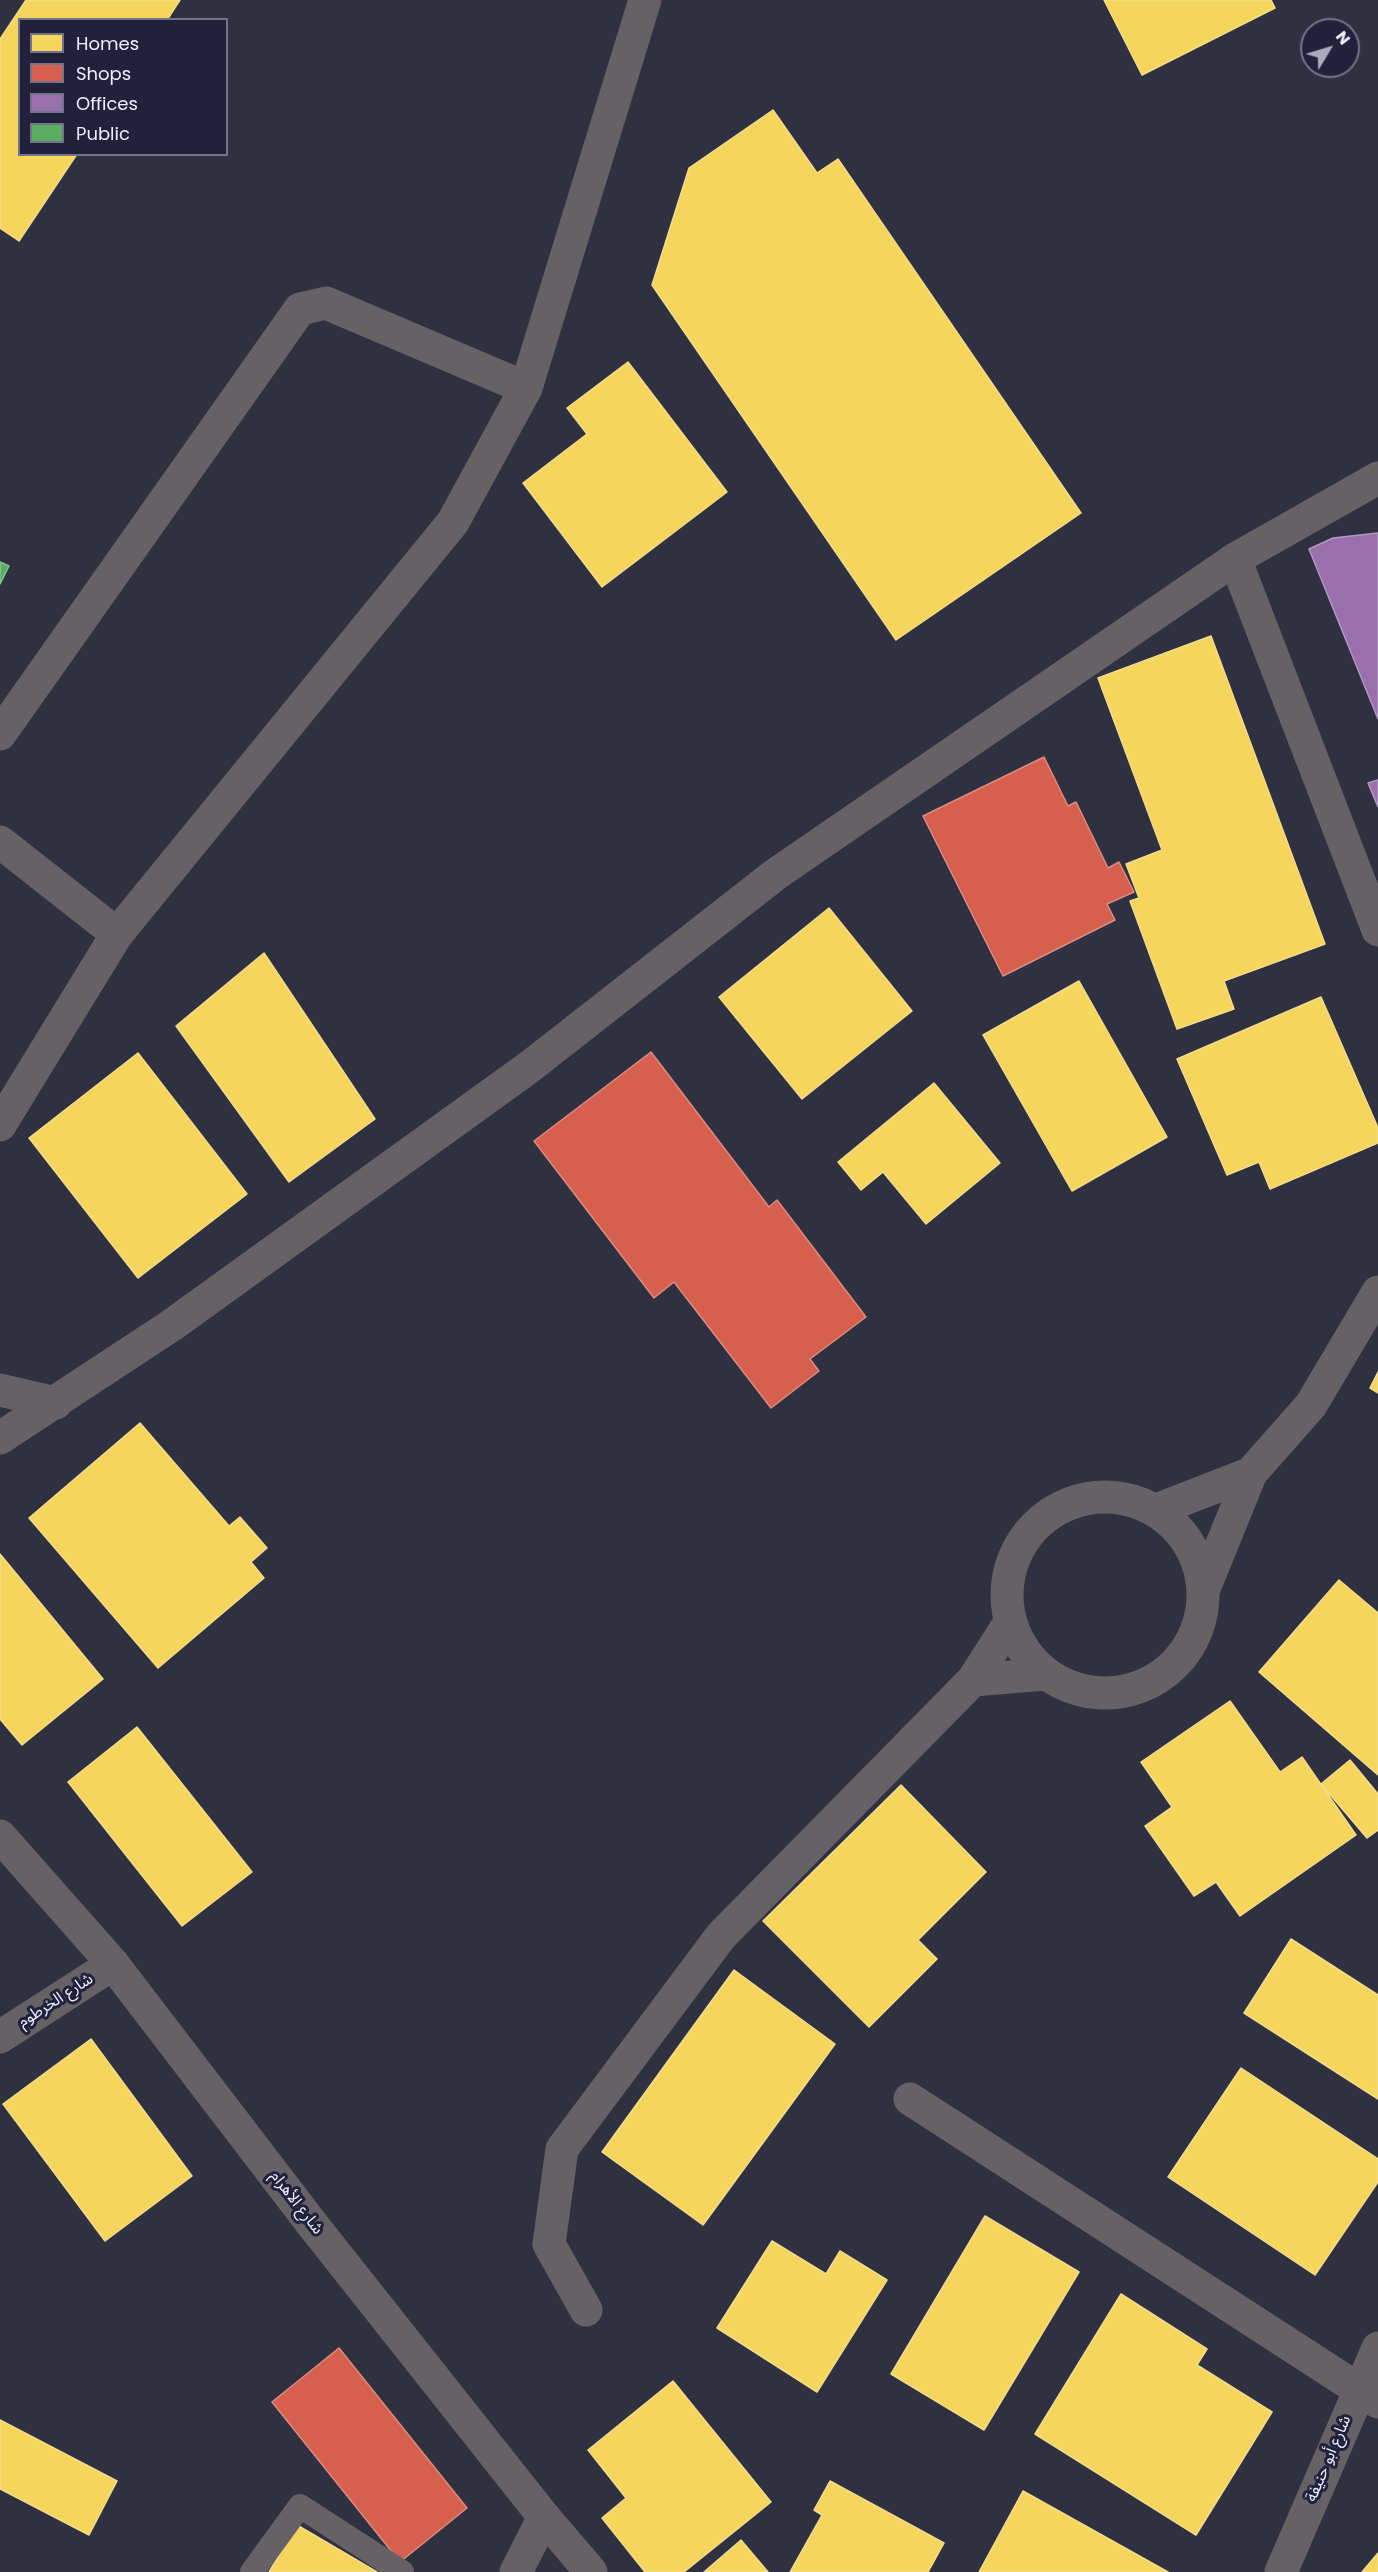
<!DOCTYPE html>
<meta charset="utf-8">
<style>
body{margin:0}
#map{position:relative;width:1378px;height:2572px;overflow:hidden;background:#303140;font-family:Poppins,sans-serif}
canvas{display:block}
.legend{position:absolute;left:18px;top:18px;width:210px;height:138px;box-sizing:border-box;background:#21213c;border:2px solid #737389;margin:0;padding:8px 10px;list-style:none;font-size:18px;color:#edeefd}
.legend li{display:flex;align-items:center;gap:12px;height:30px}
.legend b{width:30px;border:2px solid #737389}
.north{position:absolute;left:1300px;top:18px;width:60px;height:60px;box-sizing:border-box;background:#21213c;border:2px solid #737389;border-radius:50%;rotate:52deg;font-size:16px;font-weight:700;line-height:24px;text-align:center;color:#edeefd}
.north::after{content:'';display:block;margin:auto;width:21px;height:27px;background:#abacbb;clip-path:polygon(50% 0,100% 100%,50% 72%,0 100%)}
</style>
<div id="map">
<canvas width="1378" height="2572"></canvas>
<ul class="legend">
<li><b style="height:16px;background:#f6d55c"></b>Homes</li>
<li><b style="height:16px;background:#d6604d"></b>Shops</li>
<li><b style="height:16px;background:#9970ab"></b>Offices</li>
<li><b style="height:16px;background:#5aae61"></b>Public</li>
</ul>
<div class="north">N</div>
</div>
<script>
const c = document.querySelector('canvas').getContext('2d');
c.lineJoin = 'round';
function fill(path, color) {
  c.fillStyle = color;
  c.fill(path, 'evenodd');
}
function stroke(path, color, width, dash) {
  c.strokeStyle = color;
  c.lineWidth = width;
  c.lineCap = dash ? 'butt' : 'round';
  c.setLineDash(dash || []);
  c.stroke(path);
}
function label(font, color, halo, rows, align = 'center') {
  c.font = font + ' Poppins,"Noto Sans Arabic",sans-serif';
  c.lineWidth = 6;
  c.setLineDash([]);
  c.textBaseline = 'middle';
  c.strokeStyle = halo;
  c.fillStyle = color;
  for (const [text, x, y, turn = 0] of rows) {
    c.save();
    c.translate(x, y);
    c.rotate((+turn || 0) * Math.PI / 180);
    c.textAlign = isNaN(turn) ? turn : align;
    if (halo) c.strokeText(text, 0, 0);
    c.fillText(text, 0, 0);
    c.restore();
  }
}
const homes = new Path2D(`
 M26,0H180L167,20H20V154H77L19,241L0,228V39Z
 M1104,0H1271L1275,8L1142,75Z
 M773,110L817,173L838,159L1081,513L896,640L652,285L689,168Z
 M628,362L727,492L602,587L523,483L587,434L567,408Z
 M1211,636L1325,944L1224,981L1234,1009L1177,1029L1130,901L1139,898L1126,864L1162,850L1098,678Z
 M829,908L912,1011L802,1099L719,997Z
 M264,953L375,1119L289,1182L176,1026Z
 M1079,981L1167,1137L1072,1191L983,1035Z
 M1321,997L1378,1128V1143L1270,1189L1259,1162L1227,1175L1177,1059Z
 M138,1053L247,1194L138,1278L29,1138Z
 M934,1083L1000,1163L926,1224L883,1172L861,1190L838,1162Z
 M1378,1372V1393L1370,1388Z
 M140,1423L229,1526L240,1517L267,1548L251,1562L264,1578L158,1668L29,1518Z
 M0,1554L103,1679L22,1745L0,1719Z
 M1339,1580L1378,1613V1775L1259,1672Z
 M1230,1701L1280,1772L1302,1757L1356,1835L1240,1916L1216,1882L1194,1896L1145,1826L1172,1807L1141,1762Z
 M137,1727L252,1872L182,1926L68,1782Z
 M1350,1760L1378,1794V1830L1367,1838L1321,1784Z
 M901,1785L986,1872L918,1940L937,1959L869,2027L763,1921Z
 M1291,1939L1378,1995V2099L1244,2013Z
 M734,1970L835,2044L703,2225L602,2152Z
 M91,2039L192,2176L105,2241L3,2104Z
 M1241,2068L1378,2159V2182L1315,2275L1168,2177Z
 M985,2216L1079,2272L984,2430L891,2374Z
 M772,2241L826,2274L840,2251L887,2280L817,2392L717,2328Z
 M1121,2294L1207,2349L1197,2365L1272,2412L1196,2535L1035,2434Z
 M673,2381L771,2502L684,2572H645L602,2518L626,2498L588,2450Z
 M0,2420L117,2481L89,2535L0,2489Z
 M830,2481L944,2543L928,2572H790L822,2515L814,2510Z
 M1023,2491L1168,2572H979Z
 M297,2525L377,2572H269Z
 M741,2540L768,2572H704Z
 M1378,2553V2572H1362Z`);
fill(homes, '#f6d55c');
stroke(homes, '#f3dc8c', 1.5);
const shops = new Path2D(`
 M1044,757L1068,806L1076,802L1108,868L1119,862L1134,892L1107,904L1115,920L1003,976L923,816Z
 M651,1052L769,1207L777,1200L866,1317L810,1359L819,1371L771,1408L674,1282L654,1298L534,1141Z
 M339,2348L467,2508L400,2562L272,2402Z`);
fill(shops, '#d6604d');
stroke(shops, '#dd8b82', 1.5);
const offices = new Path2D(`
 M1378,533V719L1309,549L1333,538Z
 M1378,780V807L1368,783Z`);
fill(offices, '#9970ab');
stroke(offices, '#b296c4', 1.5);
const public = new Path2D(`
 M0,562L9,566L0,584Z`);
fill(public, '#5aae61');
stroke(public, '#86c190', 1.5);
stroke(new Path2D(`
 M252,2572L300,2506L402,2572`), '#666164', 24);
stroke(new Path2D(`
 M1235,559L1378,930
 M0,734L300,309L326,303L526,388
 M0,842L117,934
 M0,1390L56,1403
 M0,1438L172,1325L528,1068L776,874L1235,559L1378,478
 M1007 1595a98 98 0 1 1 196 0a98 98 0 1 1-196 0Z
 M1156,1510L1251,1473
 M1203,1591L1251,1473L1311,1405L1378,1292
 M973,1680L1046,1674
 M0,2037L113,1964
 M910,2099L1378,2402
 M586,2310L549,2244L562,2149L721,1936L973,1680L1010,1622
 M516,2572L544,2517
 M1281,2572L1378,2348`), '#666164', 33);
stroke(new Path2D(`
 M0,1125L117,934L453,522L526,388L645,0
 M0,1836L113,1964L312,2224L544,2517L591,2572`), '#666164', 33);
label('16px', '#edeefd', '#21213c', [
 ["شارع الخرطوم",56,2001,-33],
 ["شارع الأهرام",296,2203,52],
 ["شارع أبو حنيفة",1329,2459,-67]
]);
</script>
